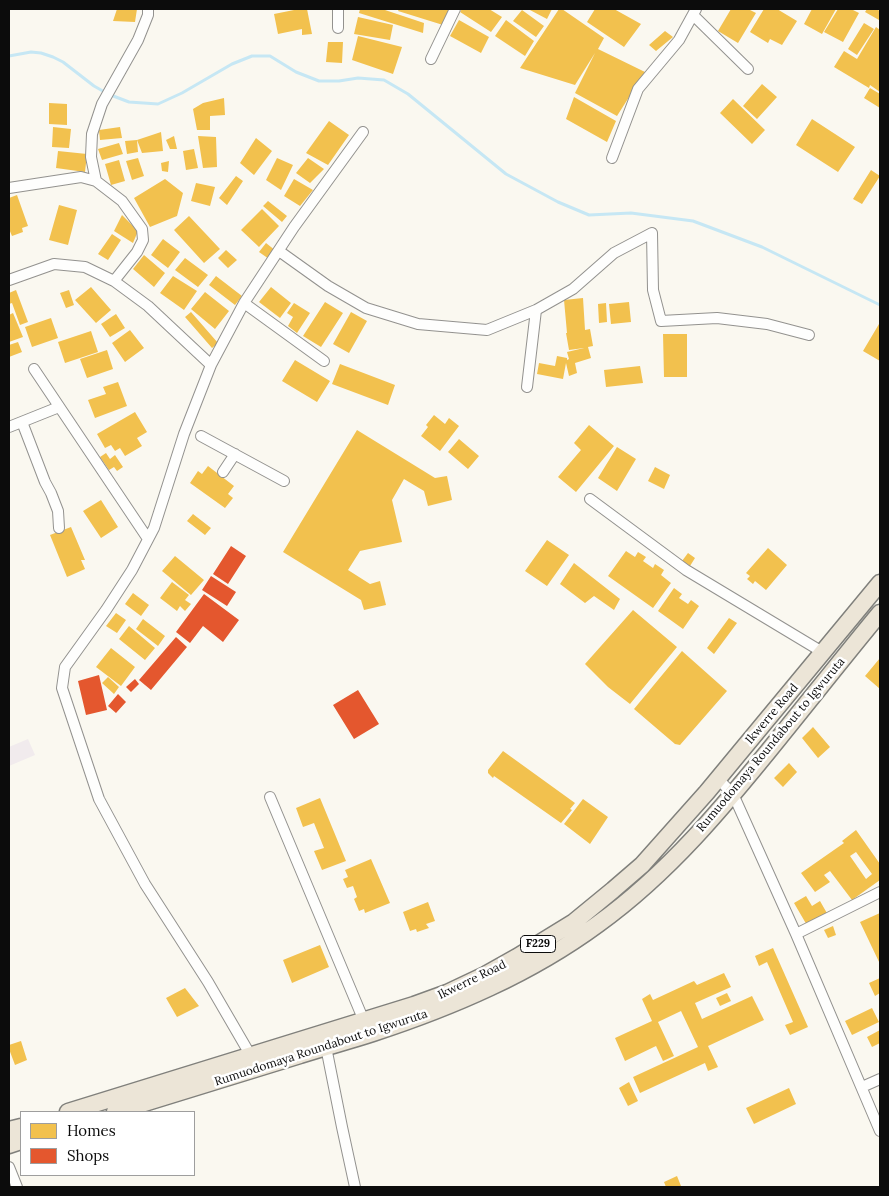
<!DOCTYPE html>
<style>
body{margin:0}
#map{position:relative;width:889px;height:1196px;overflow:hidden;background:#faf8f0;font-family:Lora,serif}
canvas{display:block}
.frame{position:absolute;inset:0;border:10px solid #0c0c0c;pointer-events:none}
.legend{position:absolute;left:20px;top:1111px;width:175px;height:65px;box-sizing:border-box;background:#fff;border:1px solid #9e9e9e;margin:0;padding:6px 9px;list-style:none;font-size:15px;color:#0c0c0c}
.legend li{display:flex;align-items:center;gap:10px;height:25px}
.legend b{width:25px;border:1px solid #9e9e9e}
</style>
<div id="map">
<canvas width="889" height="1196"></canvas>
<div class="frame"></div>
<ul class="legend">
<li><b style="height:14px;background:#f2c14e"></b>Homes</li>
<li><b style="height:14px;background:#e4572e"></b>Shops</li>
</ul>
</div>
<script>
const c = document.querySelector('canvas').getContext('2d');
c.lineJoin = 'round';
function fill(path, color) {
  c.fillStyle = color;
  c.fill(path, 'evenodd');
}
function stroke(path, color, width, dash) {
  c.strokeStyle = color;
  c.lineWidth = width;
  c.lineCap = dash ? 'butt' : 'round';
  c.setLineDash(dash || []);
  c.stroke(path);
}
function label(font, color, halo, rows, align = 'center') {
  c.font = font + ' Lora,serif';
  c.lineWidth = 5;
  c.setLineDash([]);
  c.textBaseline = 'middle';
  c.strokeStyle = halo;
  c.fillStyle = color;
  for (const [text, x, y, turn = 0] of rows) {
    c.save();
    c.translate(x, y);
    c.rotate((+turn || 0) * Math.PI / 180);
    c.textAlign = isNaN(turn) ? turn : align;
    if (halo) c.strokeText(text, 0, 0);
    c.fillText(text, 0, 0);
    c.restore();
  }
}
fill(new Path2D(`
 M28,739L35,755L9,766V747Z`), '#f1ebed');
fill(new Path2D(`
 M117,9H137L135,22L113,21Z
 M299,9H307L312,34L302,35V29L278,34L274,14Z
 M360,9H382L424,23L423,33L359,13Z
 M399,9H449L443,25L398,11Z
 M462,9H489L502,17L491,32L460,12Z
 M528,9H552L547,19Z
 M559,9H562L604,38L598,49L645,72L617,116L575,93L595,53L575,85L520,68Z
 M595,9H614L641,24L624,47L587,22Z
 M731,9H748L756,13L738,43L718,31Z
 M764,9H777L797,21L782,45L770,39L768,43L750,32Z
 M812,9H836L822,34L804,24Z
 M838,9H851L859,13L843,42L824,32Z
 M867,9H876L880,11V17L879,20L865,12Z
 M522,10L544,26L536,37L513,21Z
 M358,17L393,25L390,40L354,34Z
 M459,20L489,37L481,53L450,36Z
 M506,20L534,41L525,56L495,36Z
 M864,23L874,29L857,55L848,49Z
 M876,27L880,30V92L870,85L869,88L834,67L844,51L857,59Z
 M665,31L673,37L656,51L649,45Z
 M358,36L402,47L393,74L352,60Z
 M328,42H343L342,63L326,62Z
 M762,84L777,97L757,119L743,106Z
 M870,88L880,94V108L864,98Z
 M574,97L616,121L607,142L566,119Z
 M224,98L225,115L210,116V130H197L193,109L203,103Z
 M733,99L765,130L752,144L720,113Z
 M49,103L67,104V125L49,124Z
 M812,119L855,147L838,172L796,145Z
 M329,121L349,135L328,165L306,153Z
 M53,127L71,129L69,148L52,147Z
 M120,127L122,138L100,140L99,130Z
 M161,132L163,151L142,153L137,140Z
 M174,136L177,149H170L166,140Z
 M198,136L216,137L217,167L203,168Z
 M256,138L272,151L254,175L240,163Z
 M137,140L138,152L127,154L125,141Z
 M119,143L123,154L102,160L98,149Z
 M194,149L198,168L186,170L183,151Z
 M58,151L87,154L85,172L56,168Z
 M138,158L144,176L132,180L126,161Z
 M277,158L293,165L281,190L266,180Z
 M308,158L324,169L310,183L296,173Z
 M119,160L125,181L111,185L105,164Z
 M169,161L168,172L162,171L161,163Z
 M871,170L880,176L862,204L853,199Z
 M236,176L243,181L227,205L219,198Z
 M165,179L183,193L177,216L150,227L134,198Z
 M294,179L313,190L300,206L284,196Z
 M196,183L215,187L210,206L191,201Z
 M17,195L28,226L22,228L23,232L12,236L9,229V198Z
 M268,201L287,216L282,222L263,206Z
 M59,205L77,210L68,245L49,240Z
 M262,209L279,226L259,247L241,230Z
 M122,215L138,231L133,243L114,231Z
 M189,216L220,249L204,263L174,230Z
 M112,234L121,240L108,260L98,254Z
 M163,239L180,252L168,268L151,255Z
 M266,243L276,251L269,259L259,252Z
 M226,250L237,260L228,268L218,258Z
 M144,255L165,273L154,287L133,269Z
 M185,258L208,275L198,287L175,270Z
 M173,276L197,291L184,310L160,293Z
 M216,276L242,296L235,305L209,285Z
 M91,287L111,310L96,323L75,300Z
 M271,287L291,303L280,318L259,302Z
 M16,290L28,322L20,325L12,303L9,304V293Z
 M69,290L74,305L66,308L60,293Z
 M205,292L229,311L215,329L191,309Z
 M583,298L585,330L590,329L593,346L588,347L591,358L575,363L577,373L569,376L566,363L563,379L537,374L539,363L555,366L557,356L567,358V360L569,359L567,352L584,348L569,350L566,333H567L564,300Z
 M325,302L343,313L321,347L303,336Z
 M629,302L631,322L611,324L609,304Z
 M294,303L310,313L297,333L288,326L293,317L287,313Z
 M606,303L607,322L599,323L598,304Z
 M191,312L218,343L212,348L185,317Z
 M351,312L367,321L349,353L333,344Z
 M13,313L23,337L9,342V315Z
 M116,314L125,328L110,337L101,324Z
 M51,318L58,338L32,347L25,327Z
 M879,324L880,325V361L863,351Z
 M130,330L144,348L125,362L112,343Z
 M91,331L98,352L65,363L58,342Z
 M663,334H687V377H664Z
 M18,342L22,352L9,357V345Z
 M107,350L113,369L87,378L80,359Z
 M295,360L330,381L317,402L282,381Z
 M340,364L395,385L388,405L332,384Z
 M640,366L643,383L606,387L604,370Z
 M118,382L127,406L95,418L88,400L106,394L103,387Z
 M135,412L147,432L137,438L142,446L125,456L120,448L115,451L111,445L105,448L97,434Z
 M434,415L445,424L449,418L459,426L440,451L421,436L428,427L426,425Z
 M589,425L614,446L576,492L558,477L581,450L574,443Z
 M357,430L435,478L447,476L452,500L428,506L424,491L404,479L392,500L402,542L360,551L348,570L370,584L380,581L386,605L364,610L361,600L283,552Z
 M459,439L479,456L468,469L448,452Z
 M617,447L636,459L617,491L598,478Z
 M106,453L110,459L115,455L123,467L117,471L114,467L109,470L100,457Z
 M208,466L234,486L228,494L233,498L225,508L190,483L198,471L202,474Z
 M655,467L670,475L664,489L648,481Z
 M101,500L118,527L101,538L83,511Z
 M193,514L211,528L205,535L187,521Z
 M71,527L85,560H81L85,569L67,577L50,535Z
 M547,540L569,555L547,586L525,571Z
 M768,548L787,565L766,590L755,581L753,584L747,579L750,576L746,573Z
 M626,551L635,557L638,552L646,557L643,561L653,568L655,564L664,570L661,575L671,583L653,608L608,576Z
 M688,553L695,558L690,566L682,561Z
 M175,556L204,580L191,595L162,571Z
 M574,563L620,599L614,610L594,596L585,603L560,584Z
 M172,582L189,595L185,600L191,604L185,611L180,606L177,611L160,598Z
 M674,588L682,594L679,598L688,604L691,600L699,606L683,629L658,611Z
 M133,593L149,605L141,616L125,604Z
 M633,610L677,647L630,704L608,687L585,664Z
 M116,613L126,620L117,633L106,626Z
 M729,618L737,623L714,654L707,648Z
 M143,619L165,636L158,646L136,629Z
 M129,626L155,648L145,660L119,639Z
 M111,648L135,667L121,686L96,667Z
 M682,651L727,691L680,745L675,744L634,709Z
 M880,658V689L865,676Z
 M108,677L119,687L114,694L102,683Z
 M813,727L830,747L818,758L802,738Z
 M503,751L575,803L570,809L572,810L561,823L494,776L493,778L488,773V770Z
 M789,763L797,772L783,787L774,778Z
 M320,798L346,861L322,870L314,851L324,848L314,823L303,827L296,808Z
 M583,799L608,817L590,844L564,824Z
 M856,830L880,864V880L852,900L830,871L824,875L830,882L815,892L801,873L844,843L842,841ZM856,852L872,874L866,879L850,856Z
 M371,859L390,903L365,913L364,909L359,911L354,899L357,897L353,886L347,888L343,879L348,877L345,870Z
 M806,896L812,906L820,901L828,915L808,927L794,903Z
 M428,902L435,921L426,924L429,928L417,932L416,929L410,931L403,912Z
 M880,913V964L860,922Z
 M833,926L836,935L828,938L824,930Z
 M320,945L329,967L292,983L283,960Z
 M773,948L808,1027L790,1035L785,1025L793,1022L767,962L759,966L755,956Z
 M724,973L731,987L695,1003L702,1019L752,996L764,1020L708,1046L718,1067L708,1071L705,1063L640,1093L633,1077L698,1047L681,1011L658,1022L674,1056L663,1061L656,1046L625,1061L615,1038L652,1021L642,999L650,994L653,1000L694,981L697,985Z
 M880,978V993L875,996L869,983Z
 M185,988L199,1006L177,1017L166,998Z
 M727,993L731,1001L720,1006L716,998Z
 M872,1008L879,1022L852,1035L845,1021Z
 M880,1030V1043L872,1047L867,1037Z
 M21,1041L27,1060L15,1065L9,1049V1045Z
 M629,1082L638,1101L628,1106L619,1088Z
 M789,1088L796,1104L754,1124L746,1108Z
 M677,1176L681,1186L666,1187L664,1182Z`), '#f2c14e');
fill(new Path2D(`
 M231,546L246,556L228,584L213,574Z
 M211,576L236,592L227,606L202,590Z
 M204,594L239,620L223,642L203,626L190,643L176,632Z
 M176,637L187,647L151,690L139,680Z
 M99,675L107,710L86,715L78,681Z
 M135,679L139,684L131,692L126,687Z
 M358,690L379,724L354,739L333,705Z
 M118,694L126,702L116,713L108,706Z`), '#e4572e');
stroke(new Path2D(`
 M9,56L31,52L41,53L53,57L63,62L94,86L108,94L129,102L158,104L182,93L232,64L252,56H270L296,72L319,81H339L358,78L384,80L408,94L506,174L558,202L589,215L631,213L693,221L762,247L880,305`), '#c6e7f4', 3);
const street = new Path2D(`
 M338,9V28
 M693,15L748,69
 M431,59L455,9
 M612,158L638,89L679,40L696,9
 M96,181L91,157L92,134L102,104L138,40L148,15V9
 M9,188L81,177L96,181L122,201L142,229L143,240L137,252L114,281
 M279,251L328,286L366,308L418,324L487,330L536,310L573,289L614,253L652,233L653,290L661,321L717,318L767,324L809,335
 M9,280L54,264L85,267L114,281L148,306L211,365
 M244,303L324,361
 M34,369L148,539
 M527,387L536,310
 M22,422L45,482L51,493L58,511L59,528
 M9,427L59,407
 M201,436L284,481
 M223,472L235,454
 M590,499L686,570L824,653
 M718,779L733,794L796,934L880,1131
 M270,797L364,1021
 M796,934L880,892
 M326,1047L342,1127L355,1187
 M251,1056L208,982L145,884L99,799L62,688L65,667L106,610L132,570L154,528L184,434L211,365L244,303L294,227L363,132
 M862,1087L880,1079
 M9,1167L17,1187`);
const primary = new Path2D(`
 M68,1112L414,1005L447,993L485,975L517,957L574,922L613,890L642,865L707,792L880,583
 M115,1112C176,1093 238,1074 300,1055C324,1047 349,1041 373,1033C452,1007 530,974 598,924C669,873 725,805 779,738C813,696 846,654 880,613
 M9,1130L21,1127
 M9,1145L21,1141`);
stroke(street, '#93928f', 12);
stroke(primary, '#80807c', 19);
stroke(street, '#fefefd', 10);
stroke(primary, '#ece5d7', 16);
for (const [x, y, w] of [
 [538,944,35]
]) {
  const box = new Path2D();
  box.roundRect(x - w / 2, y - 8.5, w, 17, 4);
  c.fillStyle = '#fff';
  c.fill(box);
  stroke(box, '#0c0c0c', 1);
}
label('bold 11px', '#0c0c0c', null, [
 ["F229",538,944]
]);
label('12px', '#0c0c0c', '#fff', [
 ["Ikwerre Road",772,714,-50],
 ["Rumuodomaya Roundabout to Igwuruta",771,745,-50],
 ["Ikwerre Road",472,980,-26],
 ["Rumuodomaya Roundabout to Igwuruta",321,1048,-18]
]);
</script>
